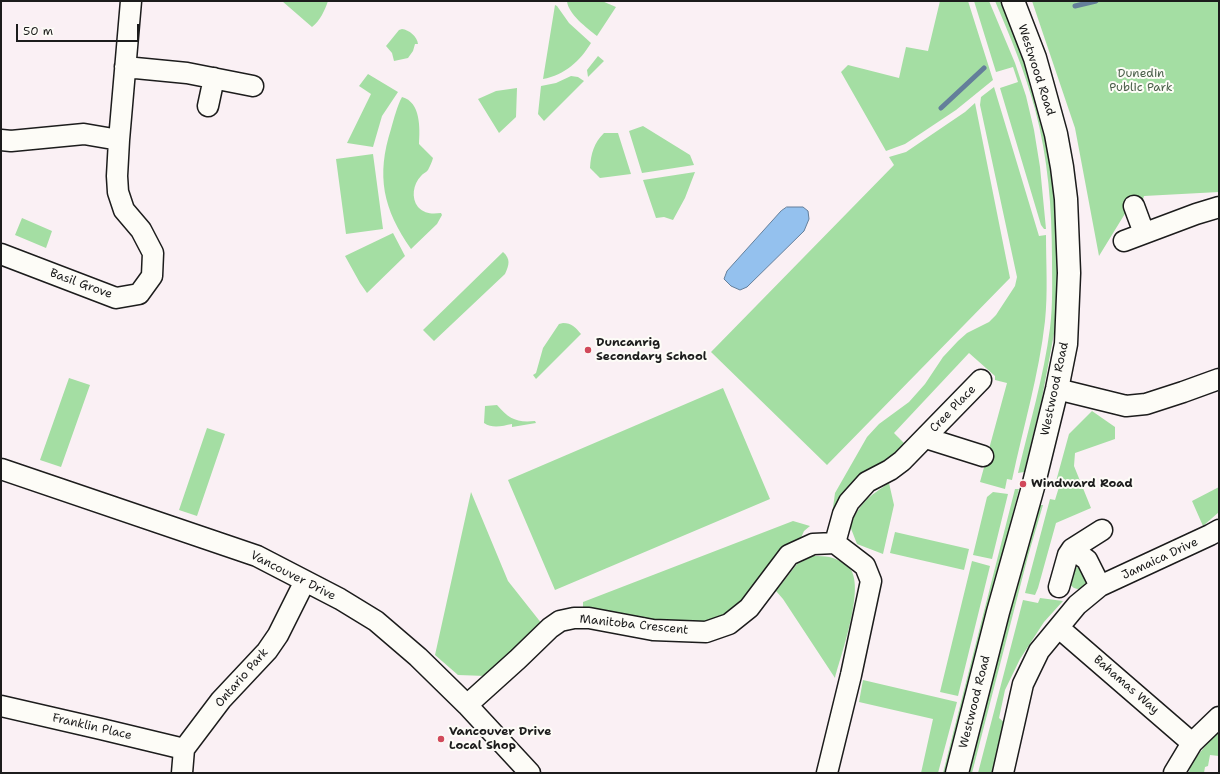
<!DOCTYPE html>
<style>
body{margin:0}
#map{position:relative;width:1220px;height:774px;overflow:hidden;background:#faf0f4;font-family:"Shantell Sans",sans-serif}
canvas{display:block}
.frame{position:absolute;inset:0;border:2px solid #1c1c1c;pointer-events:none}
.scale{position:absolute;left:16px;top:24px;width:123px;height:18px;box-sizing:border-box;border:2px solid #1c1c1c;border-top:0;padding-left:5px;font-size:12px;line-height:14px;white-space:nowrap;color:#1c1c1c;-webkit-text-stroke:3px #fdfcf7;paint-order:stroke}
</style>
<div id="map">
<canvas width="1220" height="774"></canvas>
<div class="frame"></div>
<div class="scale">50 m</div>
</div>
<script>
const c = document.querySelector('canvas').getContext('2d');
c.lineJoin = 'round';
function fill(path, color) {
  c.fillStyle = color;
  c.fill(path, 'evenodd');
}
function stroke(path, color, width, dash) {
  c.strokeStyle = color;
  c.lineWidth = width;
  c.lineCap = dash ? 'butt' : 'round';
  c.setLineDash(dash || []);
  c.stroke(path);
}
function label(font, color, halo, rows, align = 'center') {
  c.font = font + ' "Shantell Sans",sans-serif';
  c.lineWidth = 4;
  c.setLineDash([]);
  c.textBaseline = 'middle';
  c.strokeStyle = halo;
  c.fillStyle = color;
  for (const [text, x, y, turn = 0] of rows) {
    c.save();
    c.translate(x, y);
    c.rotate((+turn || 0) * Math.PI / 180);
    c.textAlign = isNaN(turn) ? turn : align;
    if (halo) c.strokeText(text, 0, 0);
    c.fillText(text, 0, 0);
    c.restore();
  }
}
fill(new Path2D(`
 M282,1H328C325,10 320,21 312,27Z
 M567,1H602L616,7L597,36C587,28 568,14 567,1Z
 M940,1H968L993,80L956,110L905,144L886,151L841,72L848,65L899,78L906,47L928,51Z
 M974,1H989L1015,63L1026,96L1034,130L1040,167L1046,229H1044L1041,225L1000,88L1018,82L1013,67L996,72Z
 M995,1H1001L1026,62L1050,153L1055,195L1058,237L1056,323L1042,398L1024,472L1018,473C1029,426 1044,376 1050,328C1053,305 1052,282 1052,259C1052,208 1048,158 1035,109C1025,72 1010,36 995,1Z
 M1032,1H1219V192L1144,196L1141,206L1126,212L1099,256L1075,128Z
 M555,5L557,6L569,23L591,43C580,61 565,75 543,79Z
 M402,29C409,30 417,36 418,44H415L413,51L408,58L394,61L392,53L386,46L399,30Z
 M598,56L604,61L588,77L587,70Z
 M368,74L398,92L382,116L373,147L347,143L371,94L359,86Z
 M571,76L578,77L584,81L544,121L538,114L541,86L556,83Z
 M994,87L1039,236L1046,235C1046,264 1048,293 1045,321C1039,375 1023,428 1012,480L1007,479L1005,489L980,482L1007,383L995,380V376L969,353L894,433L904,443V450L847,492L832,515L835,493L867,437L879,424L909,402L925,384L943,357L958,341L967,333L989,322L996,315L1015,286L1017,277L980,105L981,97Z
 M517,88L516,117L499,133L478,99L496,91Z
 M402,97C421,102 420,129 419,144L433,158C432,162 430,166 428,170C426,173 423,173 421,176C413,184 411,198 418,207C425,214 432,214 441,213L442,215L437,224L411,249C383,209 376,176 391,129C394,119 397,106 402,97Z
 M975,103L1010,278L827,465L711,352L894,165L889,157L906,152L965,112Z
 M643,126L690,155L694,165L642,173L629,131Z
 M604,133H618L631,174L600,178L590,168C591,153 594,143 604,133Z
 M373,154L383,229L346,234L336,159Z
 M695,172L685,198L673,220L664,217L656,218L643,180Z
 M22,218L52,231L46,248L15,235Z
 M393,233L405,256L367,293L360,283L345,256Z
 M503,252C511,259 509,265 505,274L434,341L423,330Z
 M563,323C572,323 575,327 581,334L536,379L533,375L536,373L543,348L559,324Z
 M69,378L90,385L61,467L40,460Z
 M723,388L770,499L555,590L508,480Z
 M497,405C509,419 517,423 535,421L536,423L512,427V424C502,426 493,429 484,423L485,406Z
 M1092,411L1115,427V439L1075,453L1074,466L1091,508L1056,523L1038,588L1035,595L1025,593L1050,499L1055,500L1059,487L1055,485L1069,434Z
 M207,428L225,434L197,516L179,510Z
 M889,483L894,505L883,554L857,544L850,526C860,503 868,497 889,483Z
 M1219,487V512L1203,526L1192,501Z
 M1015,489H1019L949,773H943Z
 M471,492L508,581L542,624L528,635L486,676L458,675L435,655Z
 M993,492L1008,494L992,559L973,555L987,497Z
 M1040,505H1043L1028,556L972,773H966L1022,557Z
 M793,521L810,526L804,531L800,540L738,606L716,622L691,627L583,611V602Z
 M895,532L969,549L964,570L890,553Z
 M813,556C825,556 834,556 844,564C846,566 850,568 851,570C864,591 841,655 835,678L783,599L776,591L797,564Z
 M972,561L990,566L958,696L940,692Z
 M1084,566L1090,585C1078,591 1073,591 1067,579L1068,573L1075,568Z
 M1040,598L1063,601L1044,622L1020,659L1005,690L999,718L1005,723L996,773H978L1023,600L1038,603Z
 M863,680L957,702L938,773H921L933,719L859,702Z
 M1219,731V756L1210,755L1208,766L1205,767L1204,773H1189L1190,765L1214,735Z`), '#a4dea3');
const water = new Path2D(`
 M787,207H803L808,211L809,219L804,231L747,287L740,290L731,286L724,279L727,271L781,211Z`);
fill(water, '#94c1ee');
stroke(water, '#647f9a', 1);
stroke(new Path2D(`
 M1075,6L1096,1
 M941,108L984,68`), '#647f9a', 5);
const minor = new Path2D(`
 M125,67L187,73L253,86
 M208,106L214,78
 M1,140L11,141L84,134L119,140
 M1134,206L1144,233
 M1124,241L1196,214L1219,207
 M1,254L116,298L139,294L152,276L153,253L141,230L124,210L118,192L117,176L119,140L131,1
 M1057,389L1126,406L1146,404L1183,392L1219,379
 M926,438L983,456
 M1,469L257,556L340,599L376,621L418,657L467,705L530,773
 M835,543L843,514L849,502L867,482L890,470L902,461L981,380
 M1072,549L1087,560L1100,586
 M1059,587L1068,555L1072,549L1102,530
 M1059,628L1192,743
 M467,705L518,659L550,628L560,621L574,618H589L653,630L706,632L729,624L749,608L789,555L813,544L835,543L865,566L871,581L851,675L827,773
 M1,706L101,729L184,749
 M182,773L184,749L221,700L267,651L278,635L305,581
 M1003,773L1023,684L1039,651L1077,605L1100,586L1210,535L1219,530
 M1174,773L1192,743L1219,717`);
const tertiary = new Path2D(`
 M957,773L998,612L1033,487L1057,389L1066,344L1069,273L1066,199L1062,167L1056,134L1042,83L1035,58L1013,1`);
stroke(minor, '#1c1c1c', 23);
stroke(tertiary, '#1c1c1c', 25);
stroke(minor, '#fdfcf7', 20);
stroke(tertiary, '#fdfcf7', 22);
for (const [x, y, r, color] of [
 [588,350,4,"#d1495b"],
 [1023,484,4,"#d1495b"],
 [441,739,4,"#d1495b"]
]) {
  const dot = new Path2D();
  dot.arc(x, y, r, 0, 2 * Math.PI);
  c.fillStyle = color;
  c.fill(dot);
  stroke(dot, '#fdfcf7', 1.5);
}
label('12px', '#1c1c1c', '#fdfcf7', [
 ["Westwood Road",1036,70,72],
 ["Basil Grove",81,284,20],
 ["Westwood Road",1055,389,-78],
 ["Cree Place",953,409,-46],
 ["Jamaica Drive",1160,559,-25],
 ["Vancouver Drive",293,576,27],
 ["Manitoba Crescent",634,625,6],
 ["Ontario Park",242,678,-49],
 ["Bahamas Way",1126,685,41],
 ["Westwood Road",975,702,-76],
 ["Franklin Place",92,727,13]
]);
label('12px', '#4c604b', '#fdfcf7', [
 ["Dunedin",1141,74],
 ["Public Park",1141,88]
]);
label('bold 12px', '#1c1c1c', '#fdfcf7', [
 ["Duncanrig",596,343],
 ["Secondary School",596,357],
 ["Windward Road",1031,484],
 ["Vancouver Drive",449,732],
 ["Local Shop",449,746]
], 'left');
</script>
